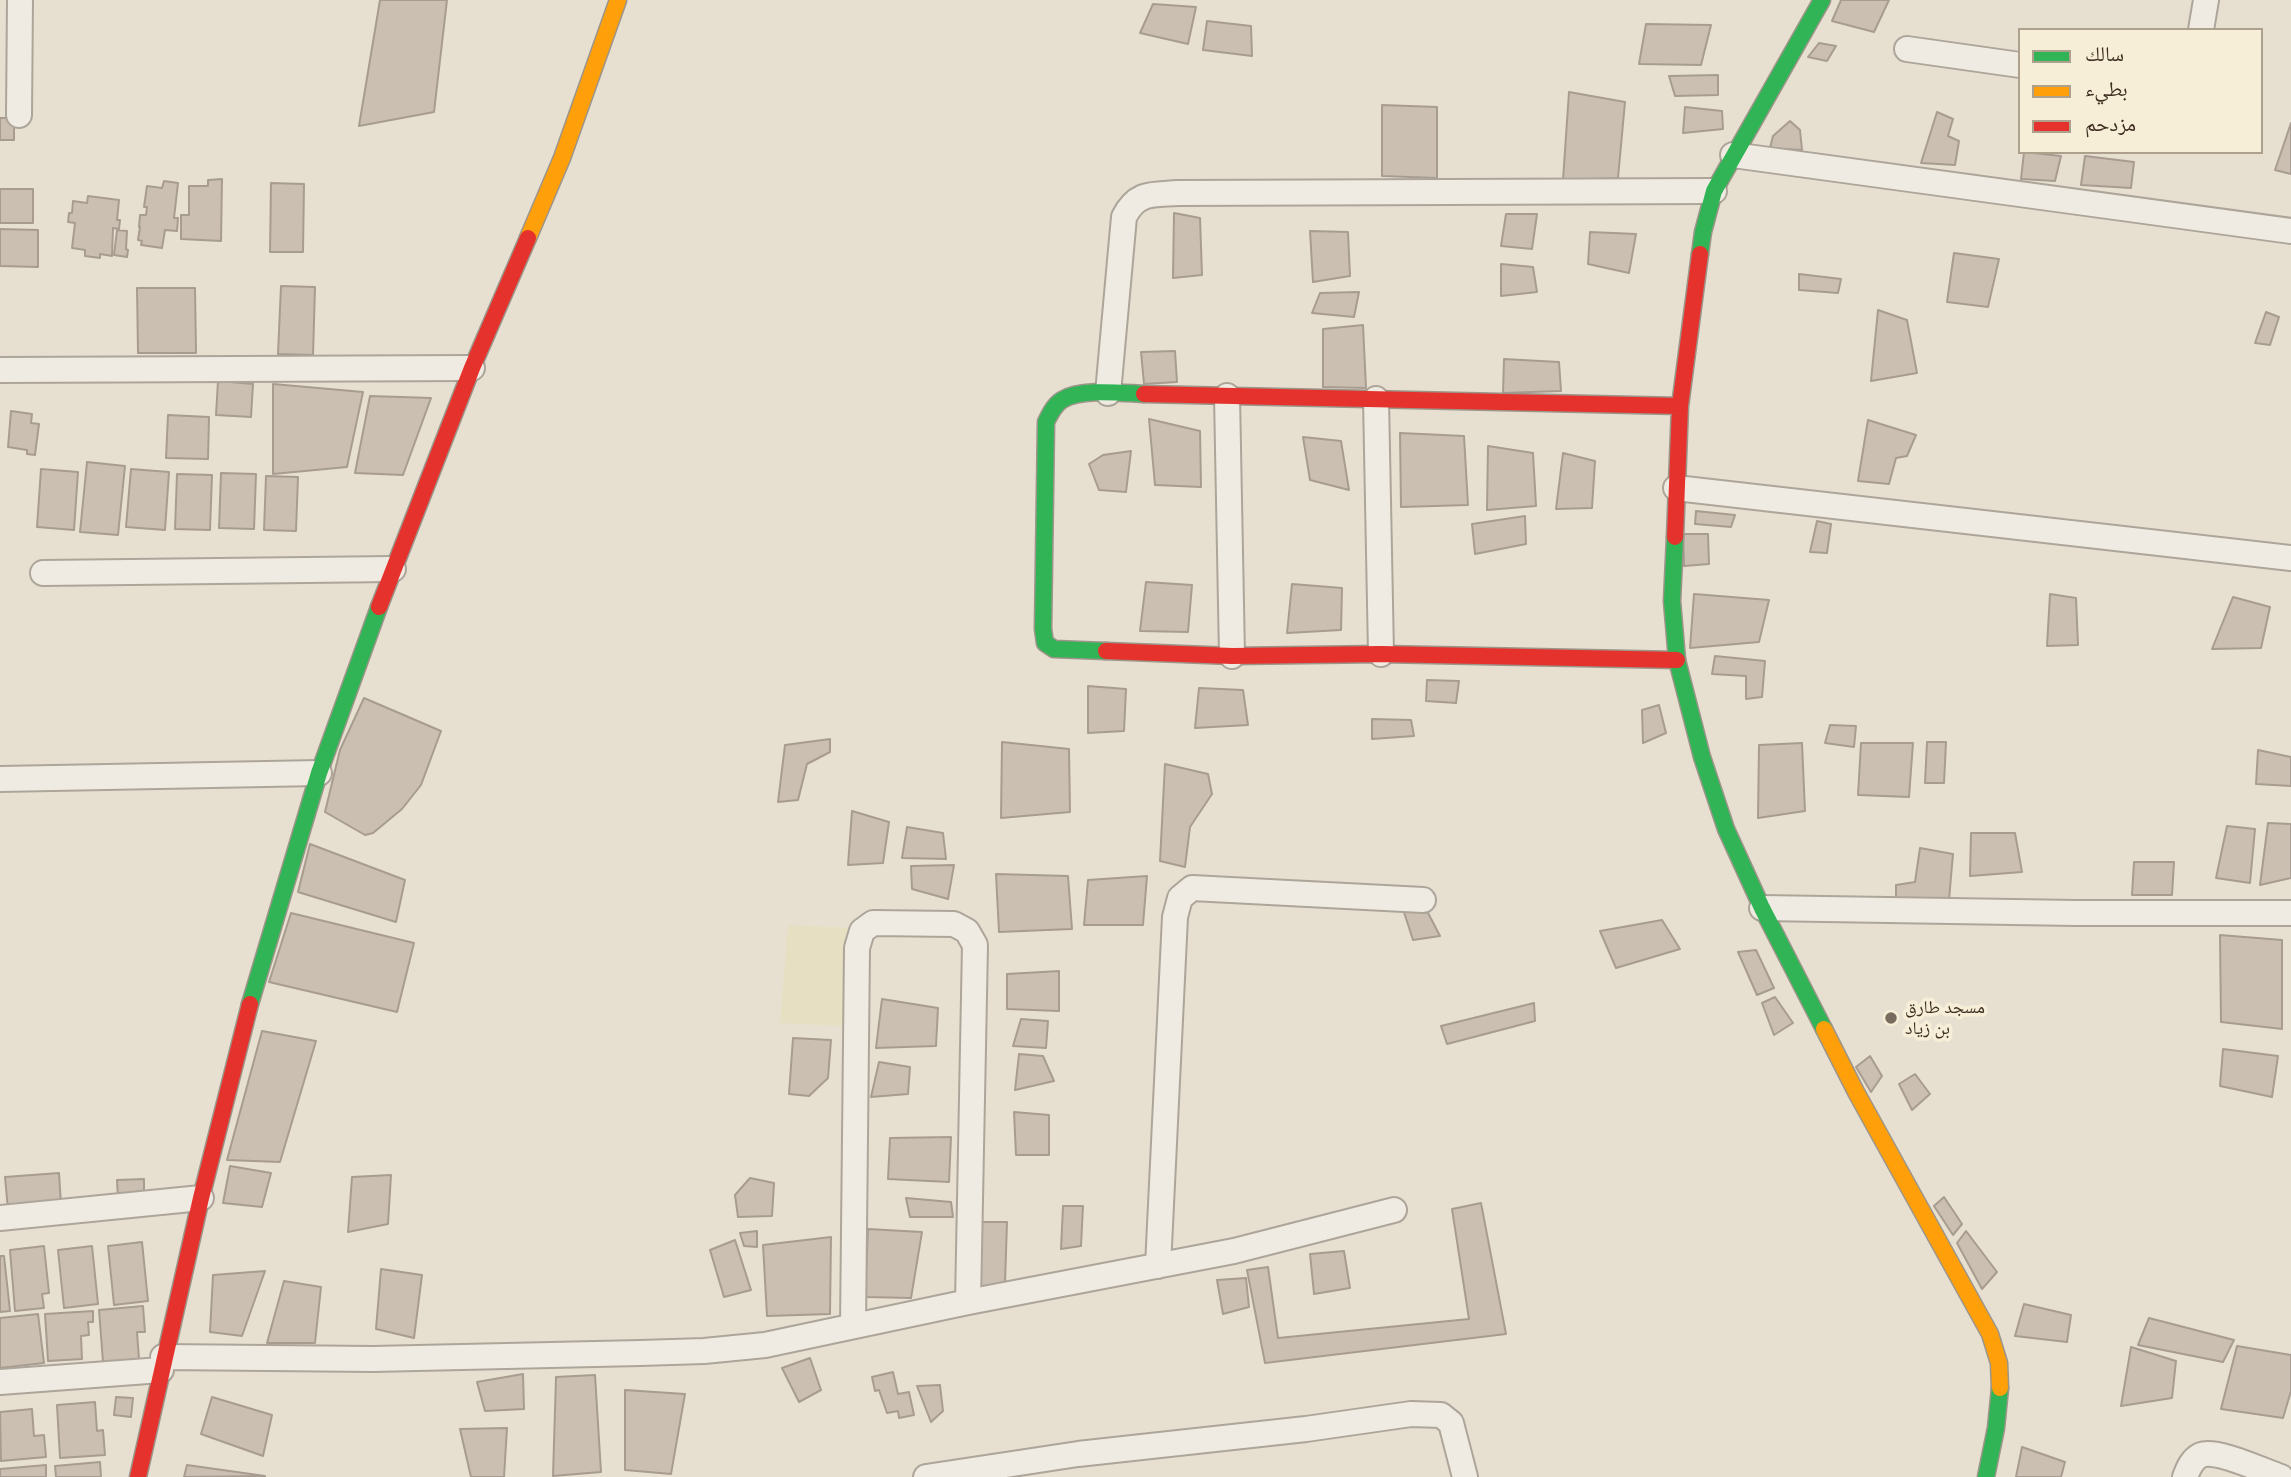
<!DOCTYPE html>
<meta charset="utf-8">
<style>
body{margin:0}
#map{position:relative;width:2291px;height:1477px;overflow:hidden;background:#e7e0d1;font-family:Merriweather,"Noto Naskh Arabic",serif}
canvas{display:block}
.legend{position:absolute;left:2018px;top:28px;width:245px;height:126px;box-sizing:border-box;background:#f7eed8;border:2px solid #ada18e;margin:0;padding:9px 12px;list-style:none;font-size:21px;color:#3d2e20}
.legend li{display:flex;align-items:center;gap:14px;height:35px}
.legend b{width:35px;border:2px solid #ada18e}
</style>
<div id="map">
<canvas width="2291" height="1477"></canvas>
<ul class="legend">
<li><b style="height:9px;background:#30b455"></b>سالك</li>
<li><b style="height:9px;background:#ff9f0a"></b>بطيء</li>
<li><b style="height:9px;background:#e5322d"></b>مزدحم</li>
</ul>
</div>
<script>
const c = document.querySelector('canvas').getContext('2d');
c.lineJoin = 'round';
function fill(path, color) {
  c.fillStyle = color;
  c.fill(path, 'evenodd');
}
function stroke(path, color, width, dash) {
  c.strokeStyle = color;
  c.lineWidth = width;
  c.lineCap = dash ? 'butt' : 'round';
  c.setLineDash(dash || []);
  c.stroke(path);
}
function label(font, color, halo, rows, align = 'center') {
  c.font = font + ' Merriweather,"Noto Naskh Arabic",serif';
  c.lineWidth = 7;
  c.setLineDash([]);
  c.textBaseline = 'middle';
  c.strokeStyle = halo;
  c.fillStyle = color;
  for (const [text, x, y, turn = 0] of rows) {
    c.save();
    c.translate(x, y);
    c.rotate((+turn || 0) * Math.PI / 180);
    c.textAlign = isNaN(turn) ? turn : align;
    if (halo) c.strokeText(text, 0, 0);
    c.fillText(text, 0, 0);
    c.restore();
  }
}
fill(new Path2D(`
 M788,925L853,928L843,1026L780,1023Z`), '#e6dfc2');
const building = new Path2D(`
 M380,0H447L434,112L359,126Z
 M1841,0H1889L1874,32L1832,21Z
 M1153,4L1196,7L1188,44L1140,33Z
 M1207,21L1251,26L1252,56L1203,50Z
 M1646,24L1711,25L1701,65L1639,64Z
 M1819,43L1836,46L1827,61L1808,57Z
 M1718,75V95L1675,96L1669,76Z
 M1569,92L1625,102L1618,178L1563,180Z
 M1382,105L1437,107V178L1382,176Z
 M1685,107L1722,111L1723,129L1683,133Z
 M1937,112L1953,119L1948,136L1959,141L1955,165L1921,163Z
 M0,118H14V140H0Z
 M1790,121L1800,130L1802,150L1770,148L1773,136Z
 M2291,123V174L2275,170Z
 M2024,152L2061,156L2055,181L2021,179Z
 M2085,156L2134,162L2131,188L2081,185Z
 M222,179L221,241L181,239V215H189V186H208V180Z
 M164,181L178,183L174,218H178L177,231L165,230L162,248L141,245L142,241L138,240L140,227H139L140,215H146L147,207H144L147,186L162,188Z
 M271,183L304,184L303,252H270Z
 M0,189H33V223H0Z
 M88,196L119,200L117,220H120L119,229L113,228L112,256L100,254V258L85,256V250L72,248L75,223L68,222L69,213H72L73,201L87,203Z
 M1174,213L1200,218L1202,275L1173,278Z
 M1506,214H1537L1532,249L1501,246Z
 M0,229L38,230V267L0,266Z
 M117,230L127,231L126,249L128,250L127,257L114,255Z
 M1310,231L1348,232L1350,276L1313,282Z
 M1590,232L1636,234L1629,273L1588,264Z
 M1954,253L1999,259L1988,307L1947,302Z
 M1501,264L1533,267L1537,292L1501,296Z
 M1799,274L1841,279L1838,293L1799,290Z
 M281,286L315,287L313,355L278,354Z
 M137,288H195L196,353H138Z
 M1359,292L1354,317L1312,313L1320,293Z
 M1878,310L1907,320L1917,373L1871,381Z
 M2266,312L2279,317L2270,345L2255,343Z
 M1363,325L1366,388L1323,387V329Z
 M1175,351L1177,382L1144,384L1141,352Z
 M1504,359L1559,362L1561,391L1503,393Z
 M218,381L253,384L251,417L216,415Z
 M273,384L363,392L347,467L273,474Z
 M370,396L431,398L403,475L355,473Z
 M11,411L32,414L31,423L39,424L35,455L27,454V450L8,447Z
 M168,415L209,417L208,459L166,458Z
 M1149,419L1200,431L1201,487L1155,485Z
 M1868,420L1916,435L1907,456L1896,458L1889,484L1858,481Z
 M1400,433L1464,436L1468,505L1401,507Z
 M1303,437L1341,441L1349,490L1310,480Z
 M1488,446L1533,453L1536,506L1487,510Z
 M1131,451L1126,492L1099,490L1089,464L1103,455Z
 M1563,453L1595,461L1592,508L1556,509Z
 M87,462L125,466L118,535L80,532Z
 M41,469L78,472L74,530L37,527Z
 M131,469L169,472L165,530L126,527Z
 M221,473L256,474L254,529L219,528Z
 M177,474L212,475L210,530L175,529Z
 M266,476L298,477L296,531L264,530Z
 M1696,511L1735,515L1731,527L1695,524Z
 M1525,516L1526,544L1475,554L1472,524Z
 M1817,521L1831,524L1827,553L1810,552Z
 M1683,534H1708L1709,564L1684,566Z
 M1146,582L1192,585L1188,632L1140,631Z
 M1292,584L1342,588L1341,630L1287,633Z
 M1694,594L1769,600L1759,642L1690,648Z
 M2050,594L2076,598L2078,645L2047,646Z
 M2233,597L2270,607L2261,648L2212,649Z
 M1715,656L1765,661L1762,697L1746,699V676L1712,674Z
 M1427,680L1459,681L1456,703L1426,701Z
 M1088,686L1126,689L1124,731L1088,733Z
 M1199,688L1243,690L1248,725L1195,728Z
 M364,698L441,731L421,785L402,809L373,833L365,835L325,812L340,750Z
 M1659,705L1666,733L1643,743L1642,710Z
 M1372,719L1411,720L1414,736L1372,739Z
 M1830,725L1856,726L1854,747L1825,743Z
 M830,739V752L807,764L798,800L778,802L785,745Z
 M1002,742L1069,749L1070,812L1001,818Z
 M1927,742H1946L1944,783H1925Z
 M1802,743L1805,811L1758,818L1759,745Z
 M1861,743H1913L1909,797L1858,795Z
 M2258,750L2291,757V786L2256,784Z
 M1165,764L1208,774L1212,794L1190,827L1185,867L1160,861Z
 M852,811L889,822L883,863L848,865Z
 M2268,823L2291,824V878L2260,885Z
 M2227,826L2255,829L2250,883L2216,878Z
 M907,827L943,833L946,859L902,858Z
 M1971,833H2015L2022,872L1970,876Z
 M310,844L405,880L396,922L298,892Z
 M1920,848L1953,854L1949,900L1896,901V885L1915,882Z
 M2134,862H2174L2172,895H2132Z
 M954,865L948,899L912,889L911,866Z
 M996,874L1068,876L1072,929L999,932Z
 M1147,876L1143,925H1084L1088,880Z
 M1402,906L1425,907L1440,936L1413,940Z
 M291,913L414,943L397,1012L269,982Z
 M1662,920L1680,949L1616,968L1600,931Z
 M2220,935L2282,940V1029L2221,1022Z
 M1756,950L1774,988L1757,995L1738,952Z
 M1059,971V1011L1007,1009V974Z
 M1775,997L1793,1023L1774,1035L1762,1003Z
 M882,999L938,1008L936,1046L876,1048Z
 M1534,1003L1535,1021L1447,1044L1441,1026Z
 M1021,1019L1048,1021L1046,1048L1013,1046Z
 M262,1031L316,1041L280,1162L227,1160Z
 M793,1038L831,1040L828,1078L809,1096L789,1094Z
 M2223,1049L2278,1056L2272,1097L2220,1086Z
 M1019,1054L1043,1056L1054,1081L1015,1090Z
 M1870,1056L1882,1076L1871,1092L1856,1067Z
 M879,1062L910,1067L908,1094L871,1097Z
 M1915,1074L1930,1094L1912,1110L1899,1084Z
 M1014,1112L1049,1115V1155H1016Z
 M951,1137L949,1182L888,1179L890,1138Z
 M230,1166L271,1173L262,1207L223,1203Z
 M59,1173L61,1205L8,1210L5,1177Z
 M391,1175L388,1224L348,1232L352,1177Z
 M750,1178L774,1183L772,1216L738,1217L735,1195Z
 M144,1179V1199L118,1200L117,1180Z
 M1944,1197L1962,1224L1953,1235L1934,1206Z
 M906,1198L951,1202L953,1217H910Z
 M1481,1203L1506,1334L1265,1363L1247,1270L1268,1267L1278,1338L1469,1319L1452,1209Z
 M1063,1206H1083L1081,1246L1061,1249Z
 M982,1222H1007L1005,1283L976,1293Z
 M868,1229L922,1232L911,1298L865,1297Z
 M757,1231V1247L744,1246L740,1233Z
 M1966,1231L1997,1272L1982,1289L1957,1243Z
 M831,1237L830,1314L767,1316L763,1245Z
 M735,1240L751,1290L724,1297L710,1250Z
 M142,1242L148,1301L114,1305L108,1246Z
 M44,1246L49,1293L42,1294L44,1308L15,1311L10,1250Z
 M92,1246L98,1304L64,1308L58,1250Z
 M1344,1251L1350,1288L1314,1294L1310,1254Z
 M0,1256H4L10,1311L0,1312Z
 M381,1269L422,1275L414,1338L376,1329Z
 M265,1271L242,1336L210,1332L213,1275Z
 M1246,1278L1249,1307L1223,1314L1217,1280Z
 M284,1281L321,1287L315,1343H267Z
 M2024,1304L2071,1315L2067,1342L2015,1336Z
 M143,1306L145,1332H137L139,1359L103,1362L99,1310Z
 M93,1311V1322H88L89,1335L81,1336L82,1359L48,1361L45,1314Z
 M38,1314L44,1363L0,1368V1318Z
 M2149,1318L2234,1340L2223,1362L2138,1345Z
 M2237,1346L2291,1355V1391L2283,1418L2221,1409Z
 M2131,1347L2176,1361L2172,1398L2121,1406Z
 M810,1358L821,1390L799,1402L782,1368Z
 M893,1372L898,1394L909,1392L914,1415L899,1418L898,1411L887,1413L879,1390L875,1391L872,1377Z
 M523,1374L524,1409L485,1411L477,1382Z
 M595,1375L601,1472L553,1476L556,1377Z
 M940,1385L943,1411L931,1422L917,1386Z
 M625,1390L685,1394L671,1474L625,1470Z
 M116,1397L133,1398L131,1417L114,1415Z
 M212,1397L272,1415L263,1456L201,1434Z
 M95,1402L97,1431L103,1430L105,1455L60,1458L57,1405Z
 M32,1409L34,1436L44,1435L46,1457L1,1461L0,1412Z
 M507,1428L504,1477H471L460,1429Z
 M2022,1447L2065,1462L2061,1477H2016Z
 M100,1462L101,1477H56L55,1466Z
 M46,1465V1477H0V1469Z
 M187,1465L265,1476L184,1477Z`);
fill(building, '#cbbfb2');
stroke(building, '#a89c90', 2);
const street = new Path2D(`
 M2201,30L2206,0
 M1907,49L2020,65
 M19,115L20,0
 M1733,155L2291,231
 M0,370L472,368
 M1108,393L1124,217C1137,191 1153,195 1178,193L1714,191
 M1227,396L1232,656
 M1376,399L1381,654
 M1676,488L2291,558
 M43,573L393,569
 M0,779L319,773
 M1762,908L2076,913H2291
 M0,1218L201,1198
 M1158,1266L1175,917L1180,898L1192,888L1423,900
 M853,1326L857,948L862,931L873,923L954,924L967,931L975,945L968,1302
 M163,1357L373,1359L640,1353L704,1351L765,1345L968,1302L1234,1251L1394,1210
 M0,1382L161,1370
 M926,1477L1078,1454L1306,1429L1411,1414L1441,1415L1451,1423L1465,1477
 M2185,1477C2188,1469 2192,1459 2201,1455C2217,1449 2263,1471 2281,1477`);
const fast = new Path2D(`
 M1700,254L1703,232L1714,191L1822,0
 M1675,537L1672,601L1677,660L1702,757L1726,829L1762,908L1824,1029
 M1106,651L1054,649L1045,643L1043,629L1046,422C1050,414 1054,405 1062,400C1081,388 1122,393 1144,394
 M250,1004L319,773L379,607
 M1986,1477L1996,1428L2000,1388`);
const slow = new Path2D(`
 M528,238L562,158L618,0
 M1824,1029L1856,1092L1990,1334L1999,1363L2000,1388`);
const jam = new Path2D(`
 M1144,394L1680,406
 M1675,537L1680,406L1700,254
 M379,607L472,368L528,238
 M1106,651L1232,656L1381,654L1677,660
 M138,1477L201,1198L250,1004`);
stroke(street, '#ada599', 28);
stroke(fast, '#9c958a', 19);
stroke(slow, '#9c958a', 19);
stroke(jam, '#9c958a', 19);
stroke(street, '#efebe3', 24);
stroke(fast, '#30b455', 16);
stroke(slow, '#ff9f0a', 16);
stroke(jam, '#e5322d', 16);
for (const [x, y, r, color] of [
 [1891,1018,7,"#786c5e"]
]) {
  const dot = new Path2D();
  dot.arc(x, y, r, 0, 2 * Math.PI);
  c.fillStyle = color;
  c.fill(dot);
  stroke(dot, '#f7eed8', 2.5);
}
label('18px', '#3d2e20', '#f7eed8', [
 ["مسجد طارق",1905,1008],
 ["بن زياد",1905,1029]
], 'left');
</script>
